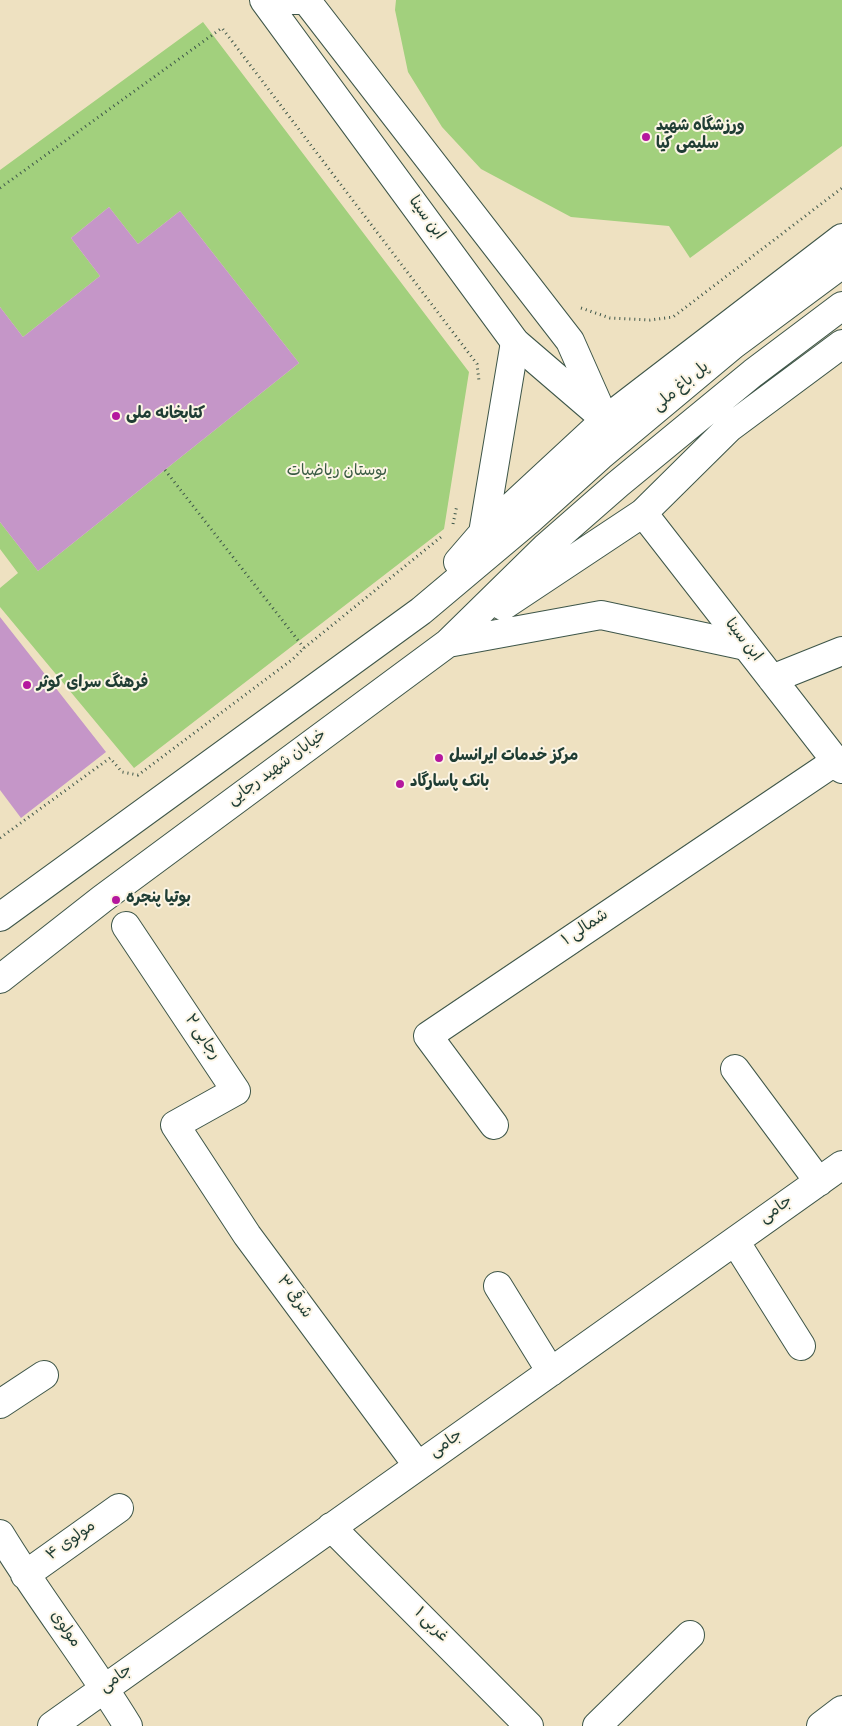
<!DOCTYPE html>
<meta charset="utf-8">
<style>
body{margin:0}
canvas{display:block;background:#eee1c1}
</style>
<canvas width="842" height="1726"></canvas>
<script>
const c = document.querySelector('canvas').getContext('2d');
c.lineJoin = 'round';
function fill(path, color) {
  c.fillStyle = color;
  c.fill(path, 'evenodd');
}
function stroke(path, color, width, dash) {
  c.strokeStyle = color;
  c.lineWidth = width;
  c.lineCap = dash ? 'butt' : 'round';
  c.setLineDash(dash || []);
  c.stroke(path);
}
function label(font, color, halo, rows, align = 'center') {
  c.font = font + ' Dekko,"Playpen Sans Arabic",sans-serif';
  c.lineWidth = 4;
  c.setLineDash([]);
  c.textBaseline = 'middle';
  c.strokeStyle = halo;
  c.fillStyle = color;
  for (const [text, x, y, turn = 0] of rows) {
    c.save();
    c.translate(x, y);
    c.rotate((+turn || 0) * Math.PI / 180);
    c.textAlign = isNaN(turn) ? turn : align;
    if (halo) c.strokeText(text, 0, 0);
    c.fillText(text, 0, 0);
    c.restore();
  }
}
fill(new Path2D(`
 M396,0H842V146L690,258L669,226L571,217L481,169L442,127L408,72L395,10Z
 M203,22L469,372L444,529L134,768L0,607V588L18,573L0,549V522L38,571L299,363L180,211L138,244L109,207L71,238L100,276L23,337L0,307V170Z`), '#a2d07d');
fill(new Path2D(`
 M109,207L138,244L180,211L299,363L38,571L0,522V307L23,337L100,276L71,238Z
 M0,617L106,752L21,818L0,790Z`), '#c596c8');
const minor = new Path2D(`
 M264,0L515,342L600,415
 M274,0H306L570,341L605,420
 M643,513L842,769
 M772,679L842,651
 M126,926L236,1091L175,1125L247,1235L418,1466
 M735,1069L819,1182
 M494,1125L428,1036L836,761
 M735,1241L801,1346
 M498,1286L551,1372
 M0,1404L44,1375
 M331,1527L529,1726
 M0,1534C40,1600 88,1660 128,1726
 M25,1575L119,1508
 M52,1726L842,1165
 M597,1726L690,1635
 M821,1726L842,1710`);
const major = new Path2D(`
 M483,533L515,342
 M458,562L483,533L605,420L842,238
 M503,606L643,513L729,428L842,344
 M448,643L601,615L746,646
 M0,917L421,611L528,521L600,456L733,345L842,264
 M0,979L102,899L448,643L546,547L618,484L753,373L842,306`);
stroke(minor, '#3e5649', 30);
stroke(major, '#3e5649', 30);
stroke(new Path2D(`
 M0,188L222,28L477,364L479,381
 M581,308L610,318L650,320L673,317L842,188
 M165,470L304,648
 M453,524L457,505
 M0,838L110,758L122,772L138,775L293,659L304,648L441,537`), '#3e5649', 3, [1, 4]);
stroke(minor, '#fff', 28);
stroke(major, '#fff', 28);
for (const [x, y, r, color] of [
 [646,137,5,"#b5179e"],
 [116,416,5,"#b5179e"],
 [27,685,5,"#b5179e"],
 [439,758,5,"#b5179e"],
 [400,784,5,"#b5179e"],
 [116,900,5,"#b5179e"]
]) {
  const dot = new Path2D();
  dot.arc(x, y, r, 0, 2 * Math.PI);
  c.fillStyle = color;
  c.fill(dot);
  stroke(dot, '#fcf5e5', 2);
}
label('bold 16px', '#1f3d34', '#fcf5e5', [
 ["ورزشگاه شهید",656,128],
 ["سلیمی کیا",656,146],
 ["کتابخانه ملی",126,416],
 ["فرهنگ سرای کوثر",37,685],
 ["مرکز خدمات ایرانسل",449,758],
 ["بانک پاسارگاد",410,784],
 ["بوتیا پنجره",126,900]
], 'left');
label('16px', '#1f3d34', '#fcf5e5', [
 ["ابن سینا",425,219,54],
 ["پل باغ ملی",682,388,-40],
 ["ابن سینا",742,641,52],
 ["خیابان شهید رجایی",278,769,-36],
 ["شمالی ۱",586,929,-34],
 ["رجایی ۲",201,1038,56],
 ["جامی",777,1211,-35],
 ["شرقی ۳",293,1298,54],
 ["جامی",447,1445,-35],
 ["مولوی ۴",72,1542,-36],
 ["غربی ۱",430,1626,45],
 ["مولوی",64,1630,55],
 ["جامی",117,1680,-36]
]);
label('16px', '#395a43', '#fcf5e5', [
 ["بوستان ریاضیات",337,473]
]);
</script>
